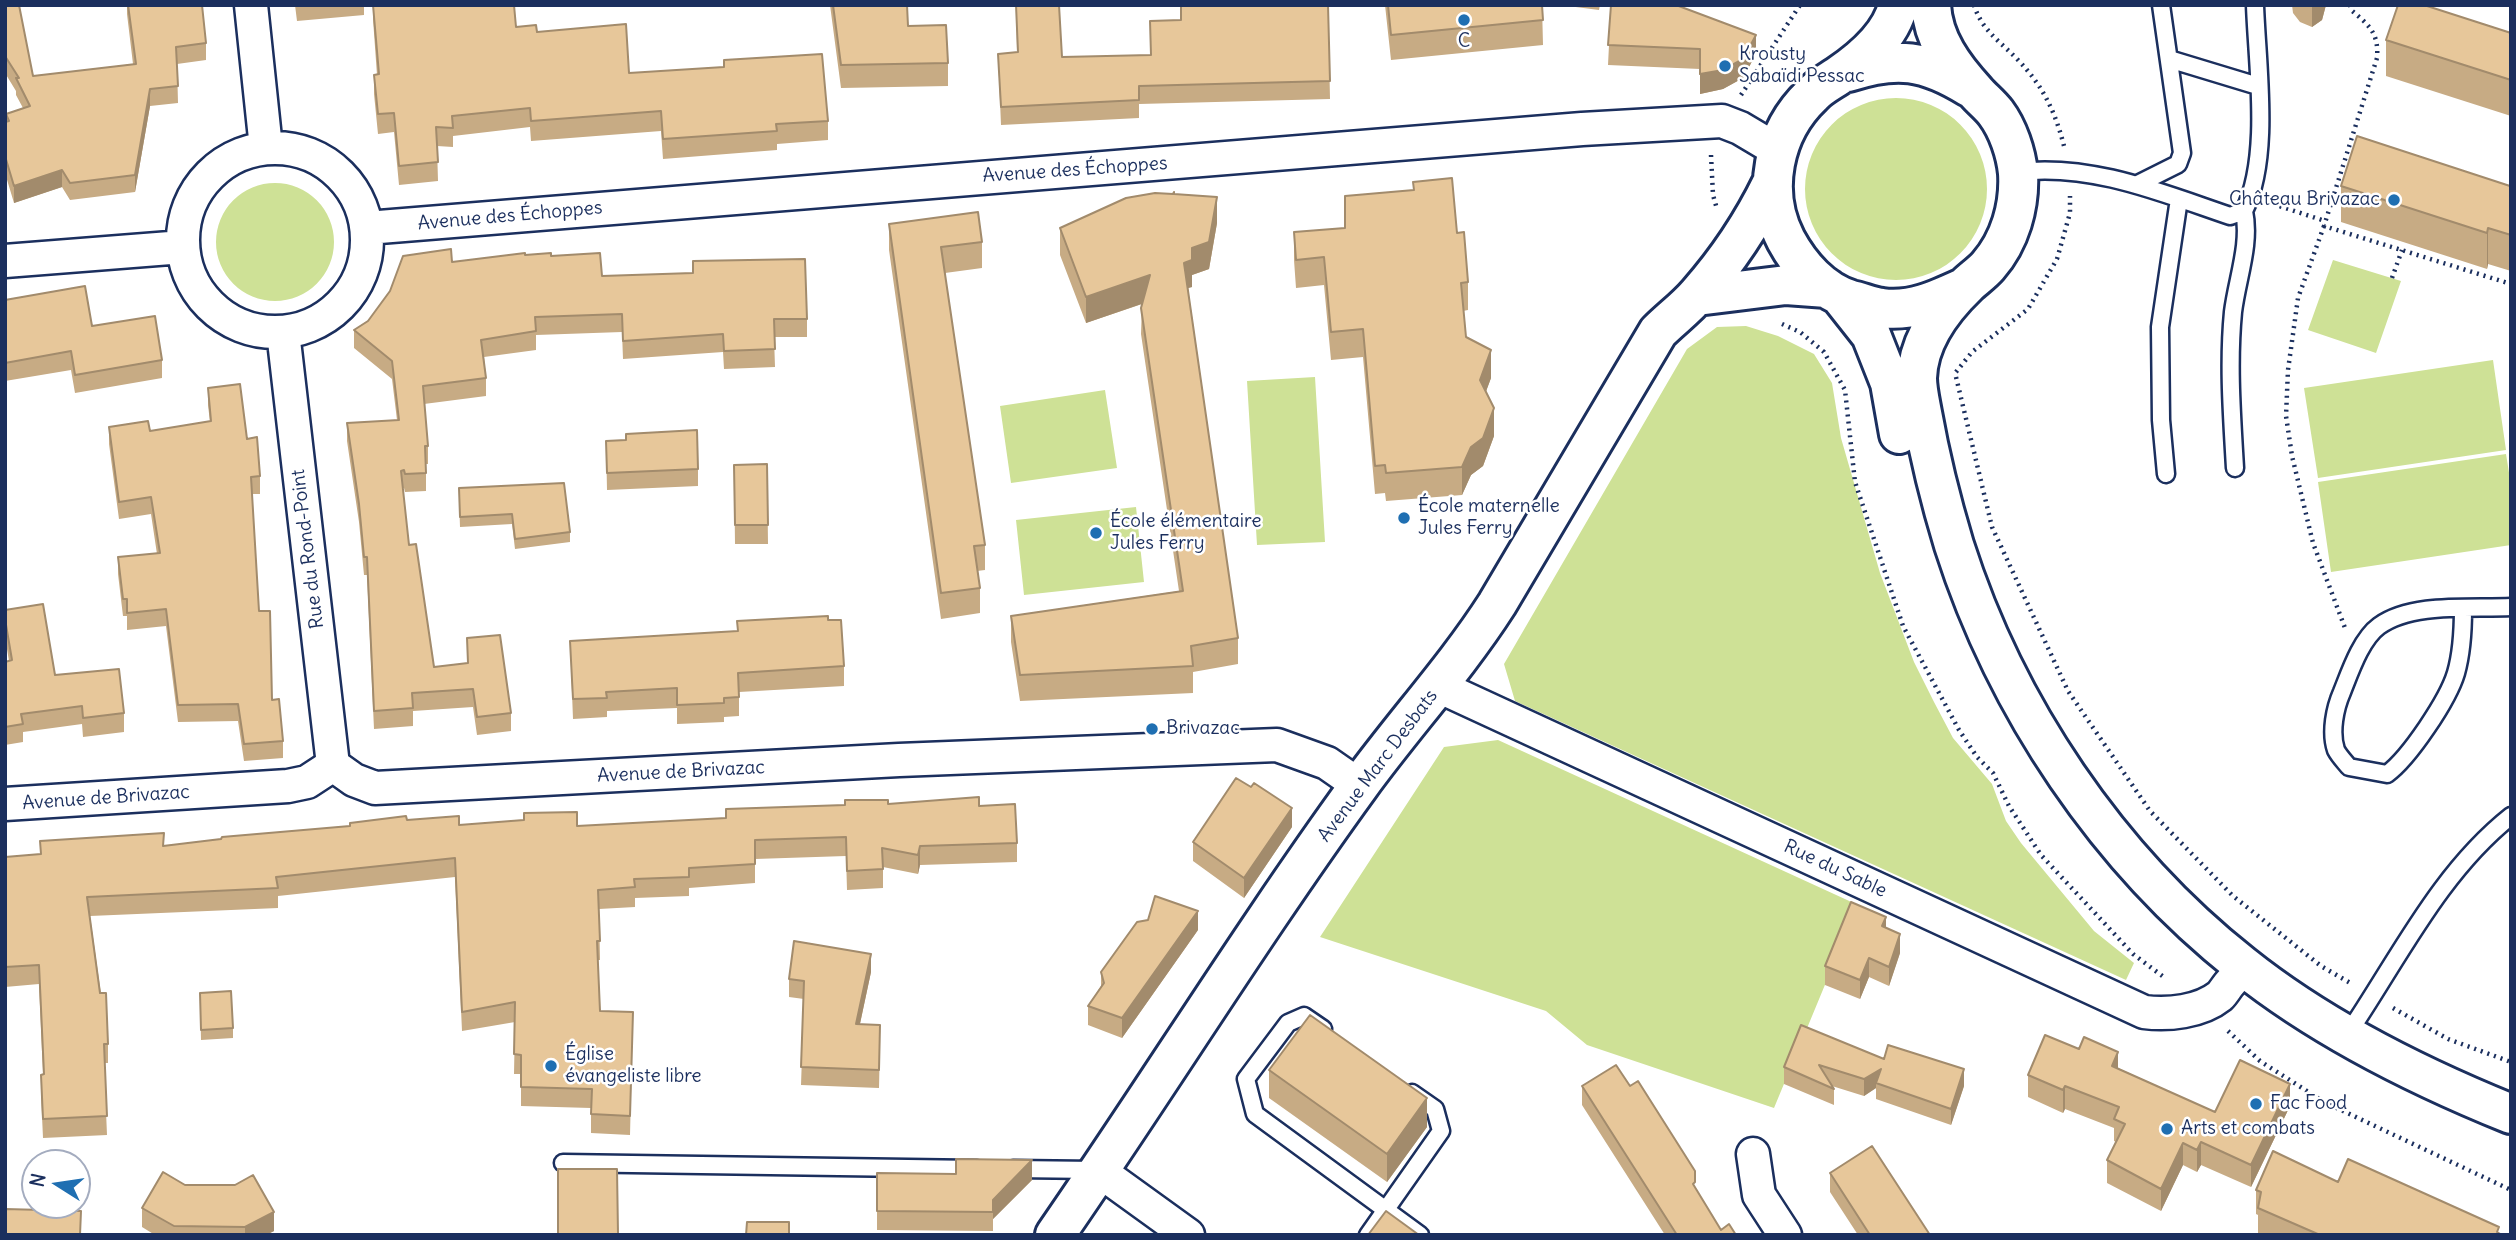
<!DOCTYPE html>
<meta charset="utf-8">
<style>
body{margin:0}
#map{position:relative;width:2516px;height:1240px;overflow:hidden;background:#fff;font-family:Delius,sans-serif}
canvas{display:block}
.frame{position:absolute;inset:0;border:7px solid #1b2f5e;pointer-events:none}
.north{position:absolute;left:21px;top:1149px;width:70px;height:70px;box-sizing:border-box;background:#fff;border:2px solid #a4acbf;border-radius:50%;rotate:282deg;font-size:19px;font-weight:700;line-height:28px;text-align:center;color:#1b2f5e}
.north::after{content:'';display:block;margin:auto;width:24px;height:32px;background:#1f6fb2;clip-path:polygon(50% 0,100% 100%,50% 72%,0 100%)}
</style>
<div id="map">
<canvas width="2516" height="1240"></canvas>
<div class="frame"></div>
<div class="north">N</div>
</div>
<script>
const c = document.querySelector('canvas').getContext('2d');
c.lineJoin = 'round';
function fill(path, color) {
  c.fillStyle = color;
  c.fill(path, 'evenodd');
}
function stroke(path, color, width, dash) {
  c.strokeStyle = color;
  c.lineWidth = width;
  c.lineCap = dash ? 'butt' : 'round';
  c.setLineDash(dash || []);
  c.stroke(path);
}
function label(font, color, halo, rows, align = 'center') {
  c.font = font + ' Delius,sans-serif';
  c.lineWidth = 5;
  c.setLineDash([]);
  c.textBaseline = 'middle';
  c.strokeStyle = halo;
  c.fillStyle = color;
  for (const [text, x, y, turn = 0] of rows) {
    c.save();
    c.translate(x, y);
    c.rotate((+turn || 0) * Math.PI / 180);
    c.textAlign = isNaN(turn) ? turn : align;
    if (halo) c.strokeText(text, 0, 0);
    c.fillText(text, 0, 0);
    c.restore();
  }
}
fill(new Path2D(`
 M1805 189a91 91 0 1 1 182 0a91 91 0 1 1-182 0Z
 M216 242a59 59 0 1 1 118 0a59 59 0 1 1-118 0Z
 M2333,260L2401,281L2376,353L2308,330Z
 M1746,326L1778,336L1814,354L1832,383L1841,438L1880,573L1914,662L1934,702L1953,738L1992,784L2006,821L2021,843L2094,931L2134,963L2126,980L1515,701L1504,664L1687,349L1717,327Z
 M2493,360L2506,450L2318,478L2304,388Z
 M1315,377L1325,542L1257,545L1247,381Z
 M1105,390L1117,468L1011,483L1000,406Z
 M2506,454L2511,485V545L2331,572L2318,482Z
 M1136,507L1144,582L1024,595L1016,520Z
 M1498,740L1858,905L1774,1108L1587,1045L1546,1011L1320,937L1444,747Z`), '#cee196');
const lane = new Path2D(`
 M2169,59L2258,86
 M2018,172C2091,163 2162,193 2230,216L2244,211C2271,157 2257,65 2255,5
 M2138,184L2178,164L2182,153L2161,5
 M2235,468C2232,416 2228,364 2233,312C2237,279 2251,244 2244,211
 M2166,474L2161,420L2160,327L2179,199
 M2463,609C2463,631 2462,652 2456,673C2448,700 2409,758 2387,774L2349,767C2345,762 2339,756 2336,750C2330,732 2335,708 2342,692C2350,672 2361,639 2379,626C2412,602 2471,609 2511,607
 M1323,1029L1304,1016L1288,1023L1246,1079L1255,1114L1420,1235
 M2347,1035C2398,960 2439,873 2511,816
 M563,1163L977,1169
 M1013,1169L1096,1170
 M1368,1235L1441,1131L1435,1109L1412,1093`);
const street = new Path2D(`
 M251,5L266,148
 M183 240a92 92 0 1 1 184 0a92 92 0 1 1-184 0Z
 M367,228L1582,129L1722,121L1740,128L1777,150
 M5,261L183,247
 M283,332L333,765
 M1438,686L2144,1012C2168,1015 2200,1012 2220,996C2224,992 2227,986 2231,982
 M333,765L354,780L375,788L899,760L1277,745L1327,763L1360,786
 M5,804L288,786L307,782L333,765
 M1753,1154L1759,1195L1785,1235
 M1098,1170L1188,1235`);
const secondary = new Path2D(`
 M1898,5C1891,36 1863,59 1838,76C1829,82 1819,87 1812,95C1773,132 1761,192 1786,240C1800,266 1822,291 1851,300C1861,302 1872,307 1882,308C1911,312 1937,300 1963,288
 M1931,5C1933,40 1953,67 1976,92C1982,99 1990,105 1996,113C2008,129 2016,153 2018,173C2020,206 2010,241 1988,266C1982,273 1973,279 1967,285C1941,310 1918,342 1917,378C1917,389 1920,402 1922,413C1930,458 1941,502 1954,545C2006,708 2108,859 2242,965C2322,1029 2417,1076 2511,1114
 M1848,72C1897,56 1925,60 1969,87
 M1697,296L1786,285L1827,288
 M1841,297L1871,335L1890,383L1899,434
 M1055,1235C1158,1086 1253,932 1359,786C1404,724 1456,668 1497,604L1658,332C1671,319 1686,308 1698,294C1728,260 1752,224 1772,183`);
stroke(lane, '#1b2f5e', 21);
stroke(street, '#1b2f5e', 37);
stroke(secondary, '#1b2f5e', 44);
stroke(new Path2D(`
 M1974,5C1982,31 2001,42 2018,60C2043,86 2055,111 2064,146
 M2350,5L2351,10C2369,25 2379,33 2377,58L2324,226L2511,284
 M1741,95L1800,5
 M1711,155L1713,195L1717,209
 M2273,204L2325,221
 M2324,226L2298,298L2288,370L2286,416L2292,456L2313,543L2345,628
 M2392,278L2402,250
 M1782,324L1800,332L1824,352L1845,390L1855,482L1903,626L1959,730L1977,757L1993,773L2009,806L2041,855L2133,954L2165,978
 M1956,372L1972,352L2028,309L2057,259L2070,213V196
 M1956,377L1992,527L2068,691L2150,811L2233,896L2321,966L2352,984
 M2393,1008L2448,1039L2511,1062
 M2228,1031L2260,1061L2324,1102L2511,1190`), '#1b2f5e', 4.5, [2, 5]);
stroke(lane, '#fff', 16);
stroke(street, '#fff', 32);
stroke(secondary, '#fff', 38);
fill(new Path2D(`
 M5,5L33,76L133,64L127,14V5H202L206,43V60L177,64L178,103L150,106L135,192L70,200L62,187L14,203L5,173V122L6,121V114L23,108L16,95V91L5,73Z
 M295,5H364V15L297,21Z
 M373,5L516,27L537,32L629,73L828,121V140L777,144V150L663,159L661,131L531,141L530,127L453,136V147L437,146L438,181L399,185L394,132L378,134L374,94V75H377L373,19Z
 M830,5H907L908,26L948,63V86L841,88Z
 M1016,5L1062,57L1150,55L1181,20L1328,5L1330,99L1139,104V118L1001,125L998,54L1017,52Z
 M1385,5H1542L1543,45L1391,60Z
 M1560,5H1600L1599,10Z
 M1611,5L1756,54L1743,78L1723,89L1700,94V69L1608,65Z
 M2292,5H2326L2322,20L2312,27L2300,22L2293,13Z
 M2511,33V116L2386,76V40Z
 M2511,185V271L2488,264L2487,269L2341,222V186Z
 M1174,194L1217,223L1209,269L1192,275V287L1188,288L1238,638V664L1193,672V693L1020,701L1011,642V616L1179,591L1141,334L1142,304L1086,323L1060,255V228Z
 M889,224L982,242V268L945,273L985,545V570L977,571L980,588V613L941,619L889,250Z
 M1294,232L1457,233L1468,282V310L1463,311L1466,337L1491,378L1486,391L1494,436L1483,466L1471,475L1462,495L1386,501L1385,493L1375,494L1363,357L1331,360L1324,285L1296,288L1294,260Z
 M525,255L551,256L602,276L807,319V337H774L775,367L724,369L723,352L623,359L622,332L536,335V350L484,357L486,378V396L424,404L428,446V464H426V491L405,492L404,488H403L409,545L434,667L467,663V638L511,713V731L477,735L473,707L413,711V726L374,729L367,575H364L359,522L347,441V423L397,420L392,379L354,348V330L452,262Z
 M5,300L92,326L162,360V378L75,393L71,370L5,381Z
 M208,388L247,439L260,476V494H252L259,611L272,700L283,741V758L244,761L238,721L178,722L166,626L127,630V616H123L118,574V557L157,554L151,514L119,519L109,444V427L150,431L210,422L208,405Z
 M606,441L698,469V486L607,490Z
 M767,464L768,544H735L734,465Z
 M459,498L570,532V542L515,549L512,524L460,527Z
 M5,610L55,675L124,713V732L83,737L82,724L23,732V742L5,745V662L9,661L5,637Z
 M828,620L844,666V686L739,692V716L724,717V722L677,724V708L607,711V717L573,719L570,641L737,631Z
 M888,804L979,806L1017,843V862L920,865L918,874L883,867V888L847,890L846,856L755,859V883L689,888V896L635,898V907L599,909L600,960H598L600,1011L633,1012L630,1135L591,1133V1108L521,1106V1074H514L515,1022L462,1031L455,877L278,896V908L90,916L108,1044V1063H104L107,1135L43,1138L41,1094V1075L43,1074L39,984L5,987V857L40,854V841L164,846L407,820L459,825L577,826L726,818Z
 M1292,827L1244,898L1193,861V842Z
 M1886,928L1900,953L1889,986L1869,977L1860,999L1825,985V966Z
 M1198,930L1122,1038L1088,1025V1006L1101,986V972Z
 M871,972L860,1024L880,1043L879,1088L801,1085L804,999L789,997V979Z
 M200,993L233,1028V1038L201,1040Z
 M1884,1059L1964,1086L1951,1125L1876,1099V1088L1864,1096L1832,1086L1834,1089V1105L1784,1084V1067Z
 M2118,1068L2215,1112L2290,1106L2251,1187L2201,1165L2197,1172L2183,1165L2161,1211L2107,1183V1160L2116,1142L2114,1141V1128L2065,1109L2063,1113L2028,1097V1075Z
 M1269,1070L1427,1127L1387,1182L1269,1098Z
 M1582,1086L1695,1188L1721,1230L1736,1235H1665L1582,1105Z
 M877,1173L956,1174L1032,1180L993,1219V1231L877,1230Z
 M1830,1173L1930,1235H1858L1830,1192Z
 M2338,1182L2499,1233L2502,1235H2263L2258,1233V1215L2256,1214V1190Z
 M185,1185L274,1231L266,1235H155L142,1227V1208Z`), '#c7ab84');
fill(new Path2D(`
 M2312,5H2326L2322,20L2312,27Z
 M1756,35V54L1743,78L1723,89L1700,94V74Z
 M150,89V106L135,192V175Z
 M62,170V187L14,203V186Z
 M1217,197V223L1209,269L1192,275V248Z
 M2488,228V264L2487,269V233Z
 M1192,260V287L1184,289V263Z
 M1150,275V301L1086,323V297Z
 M1491,350V378L1480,408V380Z
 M1494,408V436L1483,466L1471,475L1462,495V467L1471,447Z
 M1292,808V827L1244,898V878Z
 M920,846V865L918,874V855Z
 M1198,911V930L1122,1038V1018Z
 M1886,917V936L1882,926Z
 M1900,934V953L1889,986V967Z
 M871,954V972L856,1042V1024Z
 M1869,958V977L1860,999V980Z
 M2118,1052V1075L2112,1066Z
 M1881,1069L1876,1083V1088L1864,1096V1079Z
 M1964,1069V1086L1951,1125V1109Z
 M2290,1084V1106L2251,1187V1165Z
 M2065,1086V1109L2063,1113V1090Z
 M1427,1098V1127L1387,1182V1154Z
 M2201,1142V1165L2197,1172V1150Z
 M2183,1143V1165L2161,1211V1189Z
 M1032,1160V1180L993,1219V1200Z
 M274,1212V1231L266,1235H245V1227Z`), '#a28b6c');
const building = new Path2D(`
 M5,5H19L33,76L136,64L128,5H202L206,43L176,47L178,86L150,89L135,175L70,183L62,170L14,186L5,156V122L9,121L6,114L30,106L16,78H19L5,56Z
 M373,5H514L516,27L536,25L537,32L626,24L629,73L724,67V60L822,54L828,121L776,124L777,131L663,139L661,111L531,121L530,108L452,116L453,128L436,127L438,162L399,166L394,113L378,114L374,75L379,74Z
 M833,5H907L908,26L946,25L948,63L841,65Z
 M1016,5H1059L1062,57L1151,55L1150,21L1181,20V5H1328L1330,81L1139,86V100L1001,107L998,54L1018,52Z
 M1388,5H1542L1543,20L1391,35Z
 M1611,5H1676L1756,35L1743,59L1723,70L1700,74V49L1608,45Z
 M2398,5H2424L2511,33V80L2386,40Z
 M2357,136L2510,186L2511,185V235L2488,228L2487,233L2341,186Z
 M1452,178L1457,233L1464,232L1468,282L1461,283L1466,337L1491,350L1480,380L1494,408L1483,438L1471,447L1462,467L1386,473L1385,465L1375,466L1363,329L1331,332L1324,257L1296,260L1294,232L1345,228V196L1414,190L1413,182Z
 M1174,192V194L1217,197L1209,242L1192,248V260L1184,263L1238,638L1191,646L1193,666L1020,675L1011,616L1183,591L1141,308L1150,275L1086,297L1060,228L1126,198L1155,193L1173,194Z
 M978,212L982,242L941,247L985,545L974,546L980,588L941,593L889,224Z
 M451,249L452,262L525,253V255L551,253V256L600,253L602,276L693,273V261L805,259L807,319H774L775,349L724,351L723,334L623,341L622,314L535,317L536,331L481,340L486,378L423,386L428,446H425L426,473L405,474L404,470L401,471L409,545L416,544L434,667L468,663L467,638L500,635L511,713L477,717L473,689L412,693L413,708L374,711L367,557H364L359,504L347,423L399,420L392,361L354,330L368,321L390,291L403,256Z
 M85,286L92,326L155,316L162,360L75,375L71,351L5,363V300Z
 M240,384L247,439L257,437L260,476L251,477L259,611H270L272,700L279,699L283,741L244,744L238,704L178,705L166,609L127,613V599H123L118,557L160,553L151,497L119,502L109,427L148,421L150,431L211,421L208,388Z
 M697,430L698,469L607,473L606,441L626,440V434Z
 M767,464L768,525H735L734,465Z
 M564,483L570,532L515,539L512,514L460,517L459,488Z
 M43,604L55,675L119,669L124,713L83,718L82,706L21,714L23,724L5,727V662L12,660L5,619V610Z
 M828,616V620H841L844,666L738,673L739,697L724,698V703L677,705V688L606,692L607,698L573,699L570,641L738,631L737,621Z
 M1236,778L1251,787L1254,783L1292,808L1244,878L1193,842Z
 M979,797V806L1015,804L1017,843L920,846L918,855L882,848L883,869L847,871L846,837L755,840V864L689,868V877L634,879L635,887L598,890L600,941H597L600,1011L633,1012L630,1116L591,1114L592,1089L521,1087V1055L514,1054L515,1002L462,1012L455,858L276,877L278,888L87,897L100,993H106L108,1044H104L107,1116L43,1119L41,1075L44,1074L39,965L5,967V857L41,854L40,841L164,833L163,846L221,839L222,837L350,826V823L406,816L407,820L459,816V825L524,820V813L577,812V826L726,818V809L845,805V800H888V804Z
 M1155,896L1198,911L1122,1018L1088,1006L1104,983L1101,972L1137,922L1148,920Z
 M1851,902L1886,917L1882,926L1900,934L1889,967L1869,958L1860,980L1825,966Z
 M794,941L871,954L856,1024L880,1025L879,1070L801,1067L804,981L789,979Z
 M231,991L233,1028L201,1030L200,993Z
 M1310,1015L1427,1098L1387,1154L1269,1070Z
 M1801,1025L1884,1059L1888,1045L1964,1069L1951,1109L1876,1083L1881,1069L1864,1079L1819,1065L1834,1089L1784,1067Z
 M2045,1035L2079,1049L2084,1037L2118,1052L2112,1066L2215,1112L2240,1060L2290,1084L2251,1165L2201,1142L2197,1150L2183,1143L2161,1189L2107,1160L2125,1124L2114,1119L2119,1107L2065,1086L2063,1090L2028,1075Z
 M1616,1065L1630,1086L1638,1081L1695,1171V1182L1693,1184L1721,1230L1729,1224L1736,1235H1677L1582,1086Z
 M1872,1146L1930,1235H1870L1830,1173Z
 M2273,1151L2338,1182L2348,1159L2499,1227L2497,1232L2502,1235H2320L2258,1208L2261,1192L2256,1190Z
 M956,1159L1032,1160L993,1200V1212L877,1211V1173L956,1174Z
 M558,1169H617L618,1234H558Z
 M163,1172L185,1185H235L253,1175L274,1212L245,1227L174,1226L142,1208Z
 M5,1209L81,1211L80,1235H5Z
 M1386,1211L1419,1235H1368Z
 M747,1222H789V1235H746Z`);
fill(building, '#e7c79a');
stroke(building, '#a28b6c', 2);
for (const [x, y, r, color] of [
 [1464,20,7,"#1f6fb2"],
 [1725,66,7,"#1f6fb2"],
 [2394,200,7,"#1f6fb2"],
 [1404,518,7,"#1f6fb2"],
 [1096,533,7,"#1f6fb2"],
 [1152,729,7,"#1f6fb2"],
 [551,1066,7,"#1f6fb2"],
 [2256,1104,7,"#1f6fb2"],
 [2167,1129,7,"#1f6fb2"]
]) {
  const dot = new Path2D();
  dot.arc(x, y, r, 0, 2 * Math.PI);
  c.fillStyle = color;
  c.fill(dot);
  stroke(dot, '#fff', 2.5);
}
label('19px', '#1b2f5e', '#fff', [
 ["C",1464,42,"center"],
 ["Krousty",1739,55],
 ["Sabaïdi Pessac",1739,77],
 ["Château Brivazac",2380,200,"right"],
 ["École maternelle",1418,507],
 ["Jules Ferry",1418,529],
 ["École élémentaire",1110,522],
 ["Jules Ferry",1110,544],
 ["Brivazac",1166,729],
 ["Église",565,1055],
 ["évangeliste libre",565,1077],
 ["Fac Food",2270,1104],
 ["Arts et combats",2181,1129]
], 'left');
label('19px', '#1b2f5e', '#fff', [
 ["Avenue des Échoppes",1075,170,-4],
 ["Avenue des Échoppes",510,216,-5],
 ["Rue du Rond-Point",308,549,-97],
 ["Avenue Marc Desbats",1378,766,-53],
 ["Avenue de Brivazac",681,772,-3],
 ["Avenue de Brivazac",106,798,-4],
 ["Rue du Sable",1835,869,25]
]);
</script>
